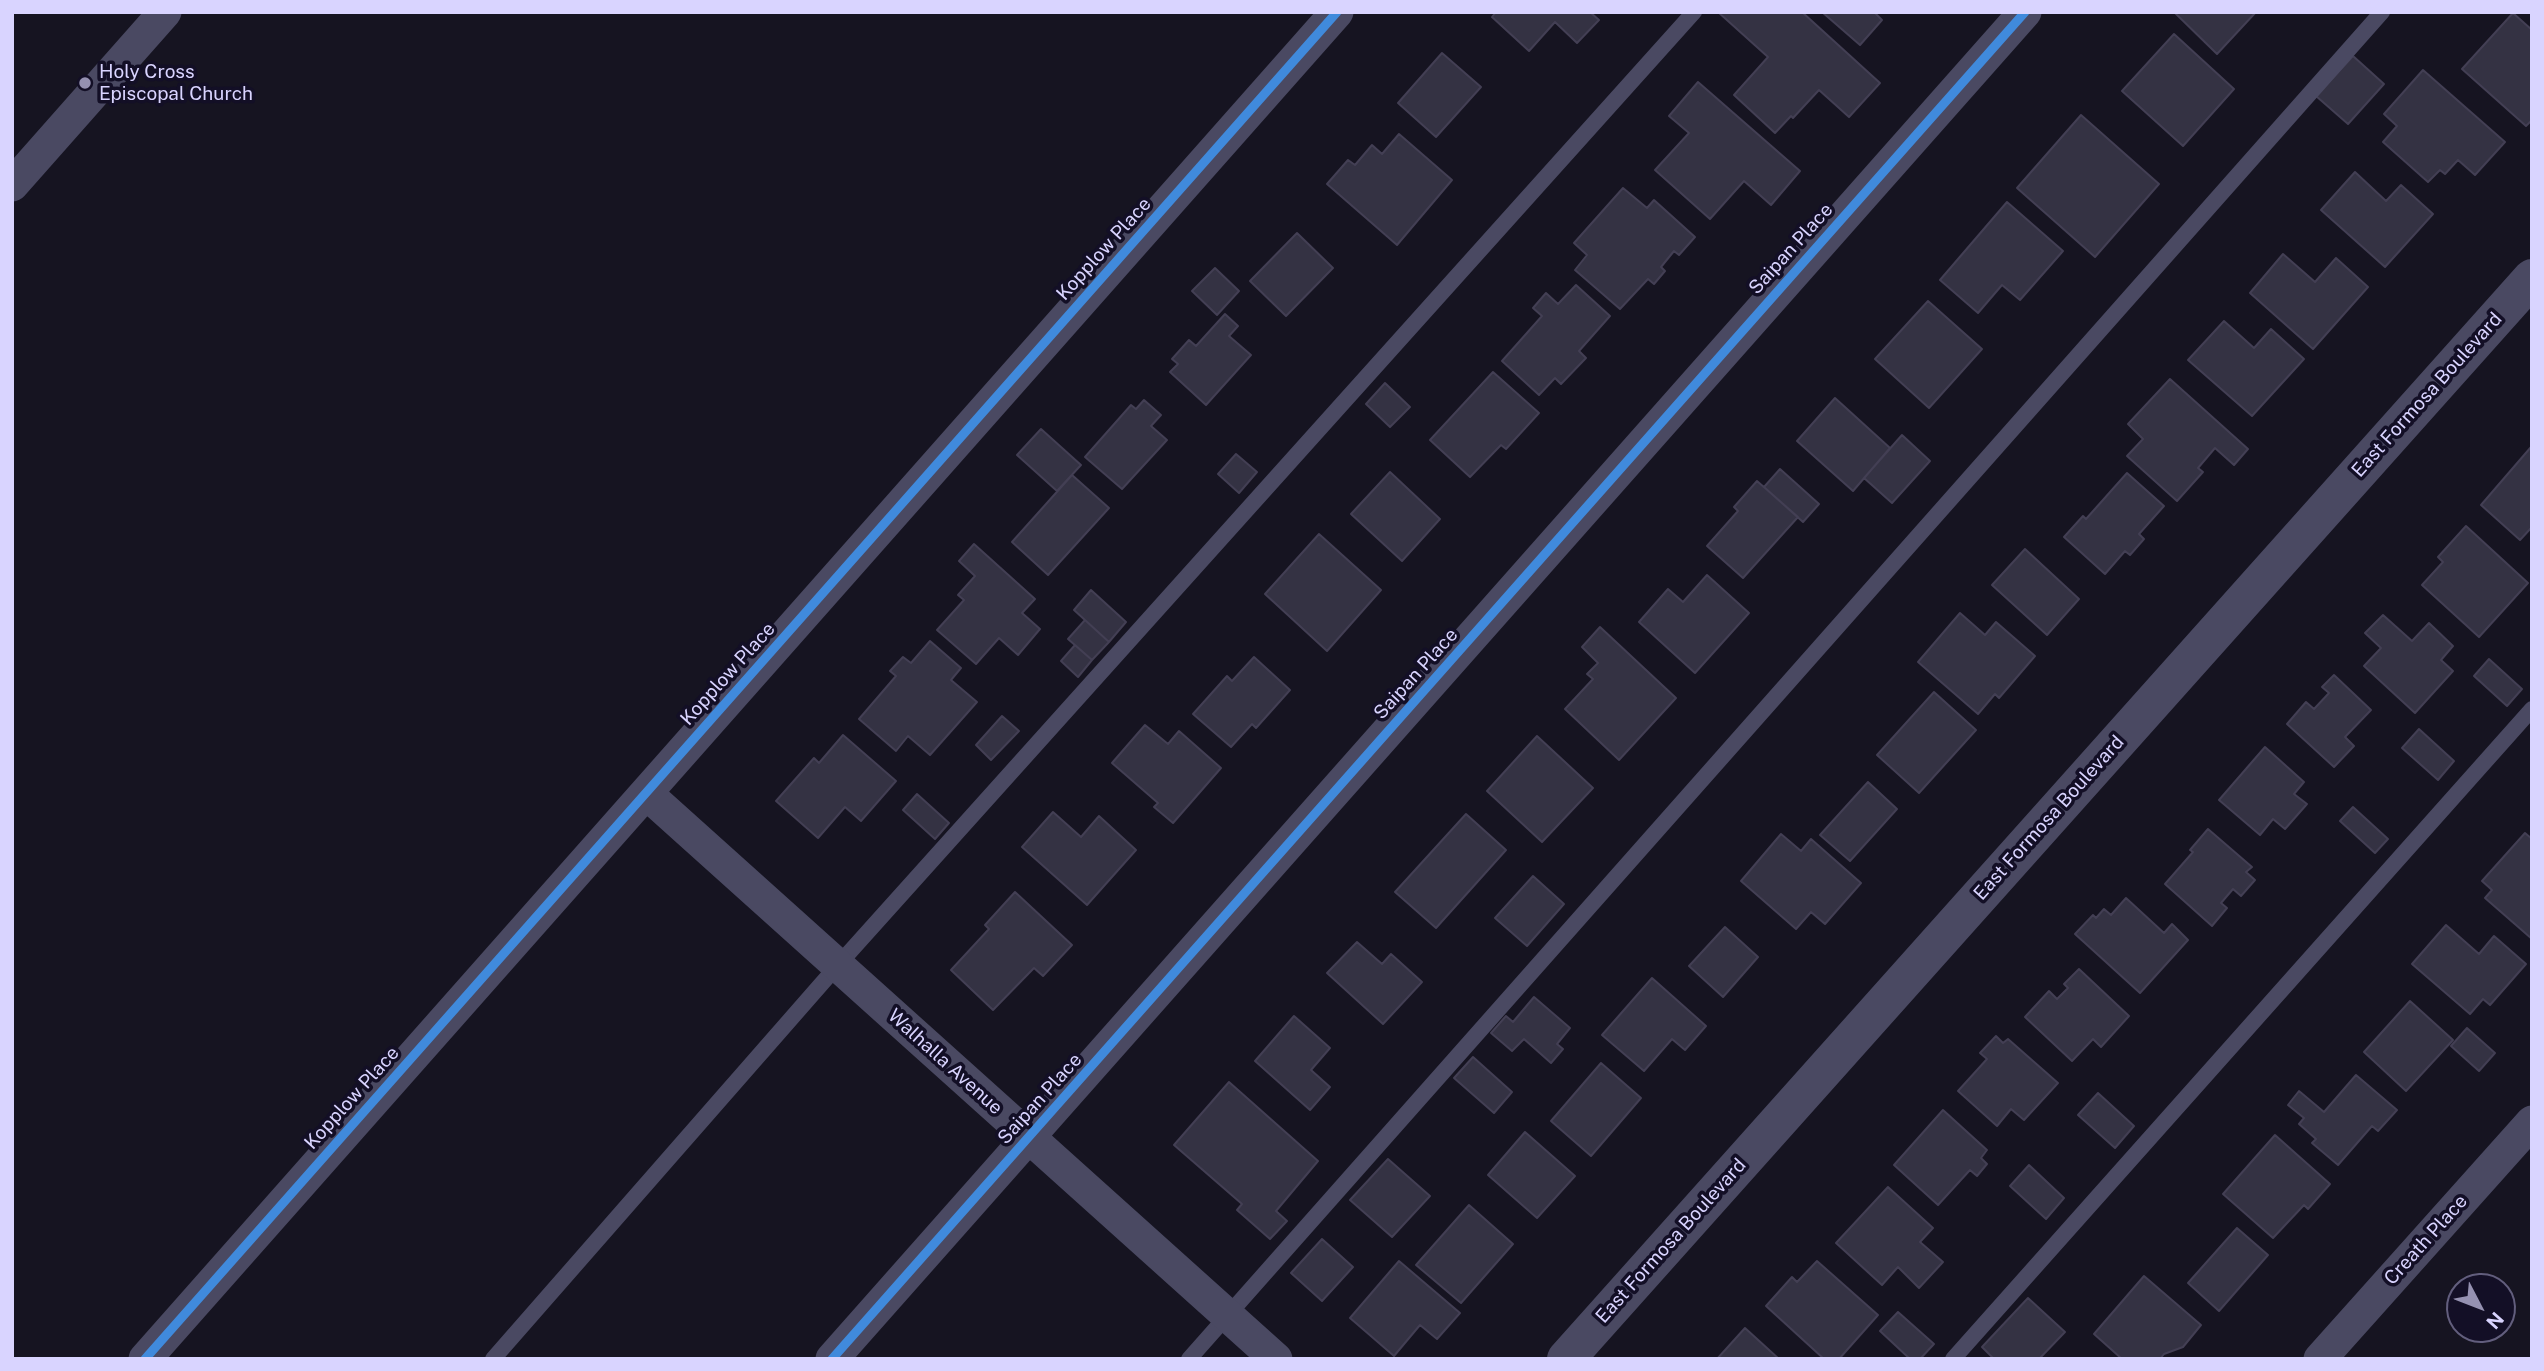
<!DOCTYPE html>
<style>
body{margin:0}
#map{position:relative;width:2544px;height:1371px;overflow:hidden;background:#161421;font-family:"Public Sans",sans-serif}
canvas{display:block}
.frame{position:absolute;inset:0;border:14px solid #d9d4ff;pointer-events:none}
.north{position:absolute;left:2446px;top:1273px;width:70px;height:70px;box-sizing:border-box;background:#130f26;border:2px solid #625e7d;border-radius:50%;rotate:132deg;font-size:19px;font-weight:700;line-height:28px;text-align:center;color:#d9d4ff}
.north::after{content:'';display:block;margin:auto;width:24px;height:32px;background:#9591b1;clip-path:polygon(50% 0,100% 100%,50% 72%,0 100%)}
</style>
<div id="map">
<canvas width="2544" height="1371"></canvas>
<div class="frame"></div>
<div class="north">N</div>
</div>
<script>
const c = document.querySelector('canvas').getContext('2d');
c.lineJoin = 'round';
function fill(path, color) {
  c.fillStyle = color;
  c.fill(path, 'evenodd');
}
function stroke(path, color, width, dash) {
  c.strokeStyle = color;
  c.lineWidth = width;
  c.lineCap = dash ? 'butt' : 'round';
  c.setLineDash(dash || []);
  c.stroke(path);
}
function label(font, color, halo, rows, align = 'center') {
  c.font = font + ' "Public Sans",sans-serif';
  c.lineWidth = 7;
  c.setLineDash([]);
  c.textBaseline = 'middle';
  c.strokeStyle = halo;
  c.fillStyle = color;
  for (const [text, x, y, turn = 0] of rows) {
    c.save();
    c.translate(x, y);
    c.rotate((+turn || 0) * Math.PI / 180);
    c.textAlign = isNaN(turn) ? turn : align;
    if (halo) c.strokeText(text, 0, 0);
    c.fillText(text, 0, 0);
    c.restore();
  }
}
const building = new Path2D(`
 M1496,12H1590L1599,20L1577,43L1555,22L1529,51L1492,17Z
 M1718,12H1802L1880,83L1849,117L1819,90L1793,118L1791,116L1775,133L1734,95L1768,57Z
 M1822,12H1874L1882,20L1860,45Z
 M2174,12H2256L2217,54Z
 M2513,13L2532,30V120L2526,126L2462,69Z
 M2174,34L2234,89L2183,146L2122,91Z
 M1442,53L1481,87L1436,137L1398,103Z
 M2353,56L2384,84L2348,124L2316,96Z
 M2423,70L2505,142L2475,175L2458,160L2445,174L2440,170L2428,182L2383,142L2397,126L2384,114Z
 M1698,82L1800,171L1771,205L1744,181L1710,219L1655,170L1689,133L1669,116Z
 M2081,115L2159,184L2095,257L2017,188Z
 M1399,134L1452,180L1397,245L1327,184L1348,160L1355,165L1372,145L1382,154Z
 M2355,172L2386,201L2401,185L2433,214L2385,267L2321,210Z
 M1623,188L1647,208L1654,200L1695,237L1679,255L1674,251L1661,267L1665,271L1654,284L1648,279L1620,309L1575,270L1587,255L1574,243Z
 M2007,202L2063,251L2020,300L2002,285L1978,313L1940,280Z
 M1297,233L1333,268L1286,316L1250,281Z
 M2283,254L2315,282L2336,258L2368,287L2313,349L2250,293Z
 M1215,268L1239,291L1217,315L1192,291Z
 M1576,285L1610,316L1579,351L1586,358L1561,384L1555,378L1539,395L1502,361L1542,316L1533,308L1546,293L1558,304Z
 M1928,301L1982,349L1929,408L1875,359Z
 M1225,314L1238,326L1229,336L1251,355L1206,405L1170,372L1178,364L1172,359L1189,340L1196,346Z
 M2224,321L2254,348L2271,329L2304,359L2252,416L2188,360Z
 M1493,372L1539,413L1506,449L1501,445L1470,477L1430,440Z
 M2170,379L2248,449L2234,465L2215,448L2198,468L2203,472L2177,501L2127,456L2143,439L2128,424Z
 M1385,383L1410,407L1390,427L1366,404Z
 M1835,398L1890,448L1853,491L1797,441Z
 M1144,400L1161,415L1151,426L1167,440L1122,489L1085,457L1131,405L1136,409Z
 M1041,429L1081,465L1057,491L1017,455Z
 M1902,435L1930,461L1892,503L1864,478Z
 M2531,447L2532,527L2520,540L2481,505Z
 M1236,454L1257,472L1239,493L1218,474Z
 M1780,469L1819,504L1803,522L1764,487Z
 M1390,472L1440,519L1402,561L1351,514Z
 M2127,473L2164,506L2139,534L2144,539L2130,555L2125,551L2105,574L2064,537L2083,516L2086,519Z
 M1072,475L1109,508L1048,575L1012,542Z
 M1757,481L1798,517L1743,578L1707,546L1738,511L1734,507Z
 M2466,526L2528,583L2479,637L2422,585L2443,562L2438,557Z
 M1319,534L1381,590L1327,651L1265,594Z
 M974,544L1035,599L1022,613L1040,629L1018,655L999,638L976,664L937,630L964,600L958,595L975,576L959,561Z
 M2025,549L2079,599L2047,635L1992,585Z
 M1707,575L1749,613L1695,673L1639,622L1668,589L1683,602Z
 M1091,590L1126,622L1109,642L1074,610Z
 M1960,613L1985,635L1996,622L2035,656L1999,698L1995,694L1978,714L1918,662Z
 M2383,615L2412,641L2429,623L2453,646L2441,660L2453,671L2415,713L2364,666L2381,648L2365,633Z
 M1085,620L1109,642L1092,660L1068,639Z
 M1600,627L1676,698L1619,760L1565,709L1593,679L1587,674L1598,663L1582,647Z
 M930,641L961,668L951,680L977,702L930,755L908,736L896,751L859,719L896,676L890,671L903,657L911,663Z
 M1075,645L1092,660L1078,677L1061,661Z
 M1254,657L1290,690L1256,728L1252,724L1231,747L1193,714L1227,676L1232,681Z
 M2489,659L2522,689L2507,706L2474,676Z
 M2334,675L2371,710L2345,737L2354,746L2334,767L2287,724L2306,702L2314,709L2329,693L2322,687Z
 M1934,692L1976,730L1919,793L1877,755Z
 M1002,716L1019,731L991,760L976,745Z
 M1145,725L1168,744L1179,731L1221,768L1173,823L1154,807L1158,803L1112,763Z
 M2419,729L2454,761L2438,780L2402,748Z
 M843,735L896,781L861,821L845,807L818,838L776,801L814,758L819,763Z
 M1537,736L1593,788L1542,842L1487,791Z
 M2265,747L2304,782L2294,794L2307,804L2285,829L2273,819L2260,835L2219,800Z
 M1868,782L1897,809L1850,861L1820,835Z
 M917,794L949,823L935,839L903,810Z
 M2353,807L2388,839L2375,853L2340,821Z
 M1053,812L1081,837L1099,816L1136,850L1087,905L1022,847Z
 M1466,814L1506,850L1436,928L1395,892Z
 M2208,829L2252,867L2246,872L2255,880L2241,896L2233,889L2221,903L2227,908L2212,926L2165,884L2193,852L2190,850Z
 M2525,833L2532,839V939L2485,898L2492,890L2482,881Z
 M1781,834L1801,851L1811,839L1861,883L1825,924L1811,912L1796,929L1741,881Z
 M1533,876L1564,904L1527,946L1495,918Z
 M1015,892L1072,945L1043,976L1034,968L993,1010L951,970L989,929L985,925Z
 M2126,898L2164,933L2172,924L2188,940L2140,993L2075,934L2093,915L2096,918L2104,909L2111,915Z
 M2446,925L2479,954L2494,936L2526,964L2490,1005L2483,999L2470,1014L2412,964Z
 M1725,927L1758,957L1723,997L1689,966Z
 M1357,942L1382,964L1391,954L1422,982L1383,1024L1327,973Z
 M2079,969L2129,1016L2101,1047L2093,1039L2072,1061L2025,1017L2049,991L2057,999L2068,988L2064,984Z
 M1652,978L1706,1026L1685,1050L1672,1039L1644,1071L1602,1035Z
 M1534,997L1570,1028L1557,1044L1563,1049L1551,1063L1524,1039L1512,1051L1491,1033L1506,1016L1513,1022Z
 M2410,1001L2453,1040L2406,1091L2364,1052Z
 M1294,1016L1330,1048L1311,1070L1330,1087L1310,1110L1255,1061Z
 M2467,1028L2495,1053L2479,1071L2451,1046Z
 M1996,1036L2003,1043L2008,1039L2058,1083L2024,1120L2011,1109L1997,1126L1958,1091L1987,1059L1980,1053Z
 M1473,1057L1512,1092L1494,1113L1454,1078Z
 M1601,1063L1641,1098L1591,1156L1551,1121Z
 M2356,1075L2397,1110L2378,1131L2372,1126L2338,1165L2312,1143L2316,1139L2299,1124L2304,1118L2288,1105L2299,1091L2324,1112Z
 M1229,1082L1318,1161L1276,1211L1287,1221L1270,1239L1237,1210L1242,1204L1174,1145Z
 M2098,1093L2134,1126L2115,1148L2078,1115Z
 M1943,1110L1987,1150L1981,1158L1987,1164L1977,1176L1970,1170L1938,1205L1894,1165Z
 M1525,1132L1575,1176L1537,1218L1488,1175Z
 M2275,1135L2330,1184L2308,1209L2304,1205L2273,1238L2223,1194Z
 M1388,1159L1430,1196L1392,1237L1350,1200Z
 M2029,1165L2064,1198L2046,1219L2010,1186Z
 M1888,1187L1933,1228L1920,1242L1943,1262L1919,1288L1898,1267L1882,1285L1836,1243Z
 M1469,1205L1513,1244L1461,1303L1416,1265Z
 M2237,1228L2268,1255L2219,1311L2188,1283Z
 M1322,1239L1353,1267L1322,1301L1291,1273Z
 M1399,1261L1460,1313L1437,1339L1420,1325L1394,1356L1350,1318Z
 M1817,1261L1878,1315L1839,1359H1824L1766,1306L1792,1277L1797,1282Z
 M2144,1276L2201,1325L2183,1347L2164,1354L2160,1359H2122L2094,1334Z
 M2028,1298L2065,1332L2039,1359H1994L1982,1347Z
 M1898,1312L1934,1344L1920,1359H1910L1880,1331Z
 M1745,1328L1779,1359H1717Z`);
fill(building, '#343243');
stroke(building, '#433f54', 2);
stroke(new Path2D(`
 M493,1359L838,965L1694,12
 M1189,1359L2382,12
 M1953,1359L2532,709`), '#4a4962', 16);
stroke(new Path2D(`
 M12,185L165,12
 M646,793L1276,1359
 M145,1359L1337,12
 M832,1359L2025,12
 M2320,1359L2532,1122`), '#4a4962', 33);
stroke(new Path2D(`
 M1566,1359L2532,278`), '#4a4962', 38);
stroke(new Path2D(`
 M145,1359L1337,12
 M832,1359L2025,12`), '#408adc', 9);
for (const [x, y, r, color] of [
 [85,83,7,"#9591b1"]
]) {
  const dot = new Path2D();
  dot.arc(x, y, r, 0, 2 * Math.PI);
  c.fillStyle = color;
  c.fill(dot);
  stroke(dot, '#130f26', 2.5);
}
label('19px', '#d9d4ff', '#130f26', [
 ["Holy Cross",99,72],
 ["Episcopal Church",99,94]
], 'left');
label('19px', '#d9d4ff', '#130f26', [
 ["Kopplow Place",1104,249,-48],
 ["Saipan Place",1791,249,-48],
 ["East Formosa Boulevard",2427,395,-48],
 ["Kopplow Place",728,674,-48],
 ["Saipan Place",1416,674,-48],
 ["East Formosa Boulevard",2049,818,-48],
 ["Walhalla Avenue",945,1062,42],
 ["Kopplow Place",352,1098,-48],
 ["Saipan Place",1040,1099,-48],
 ["Creath Place",2426,1240,-48],
 ["East Formosa Boulevard",1671,1241,-48]
]);
</script>
